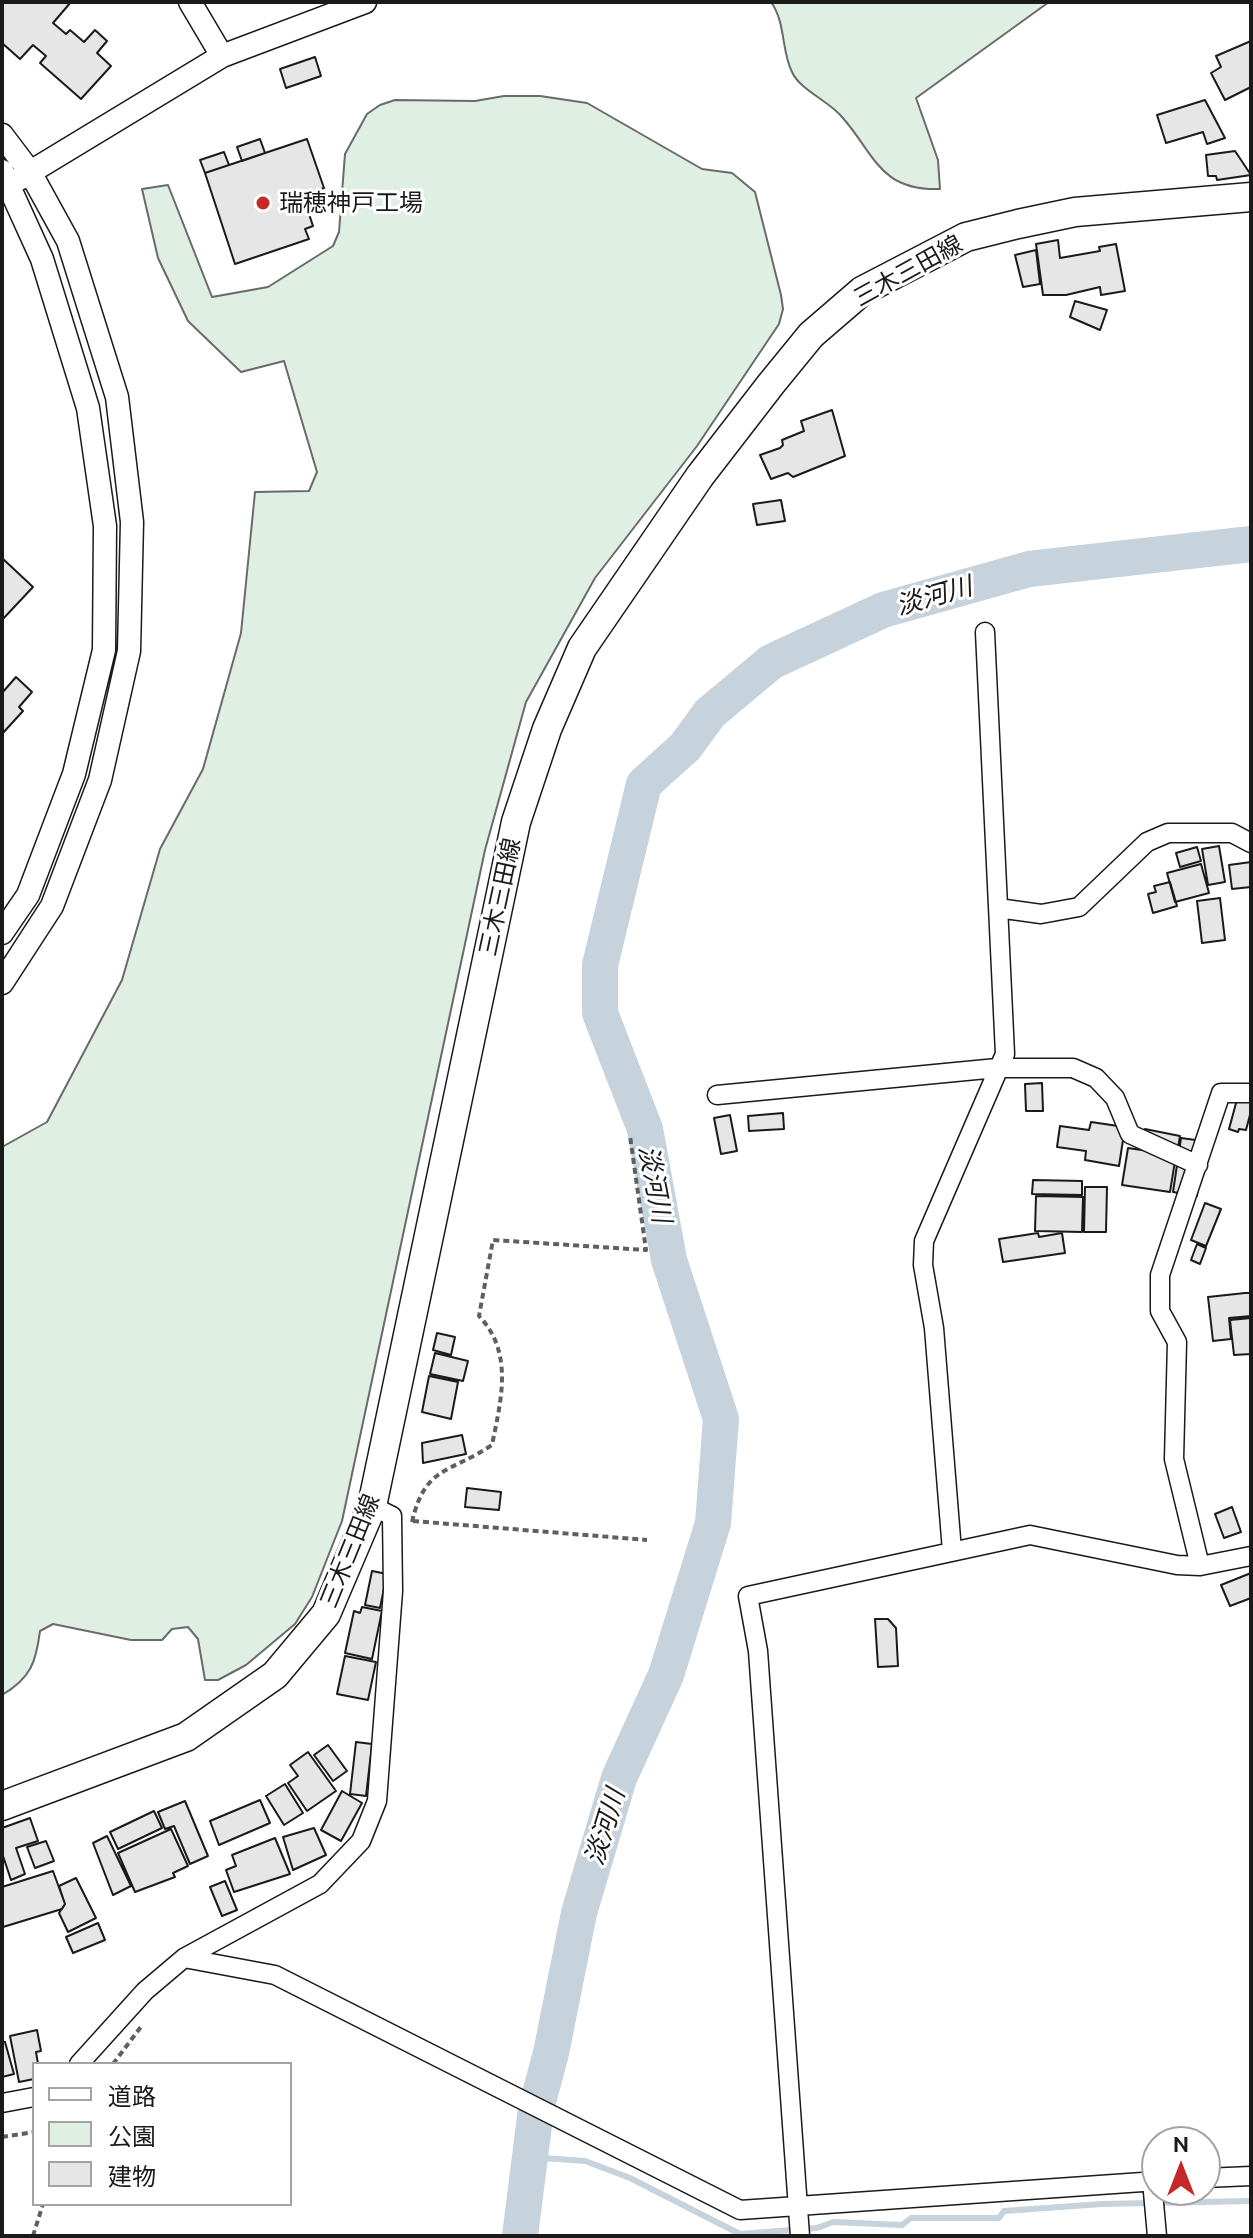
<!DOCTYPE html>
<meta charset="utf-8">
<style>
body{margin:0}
#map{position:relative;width:1253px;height:2238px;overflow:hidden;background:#fff;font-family:Ubuntu,"Noto Sans JP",sans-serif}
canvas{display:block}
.frame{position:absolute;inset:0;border:4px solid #1a1a1a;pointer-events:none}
.legend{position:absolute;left:32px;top:2062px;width:260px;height:144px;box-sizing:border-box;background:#fff;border:2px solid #a3a3a3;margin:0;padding:10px 14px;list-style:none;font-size:24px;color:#1a1a1a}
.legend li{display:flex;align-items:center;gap:16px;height:40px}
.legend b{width:40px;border:2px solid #a3a3a3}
.north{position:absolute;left:1141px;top:2126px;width:80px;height:80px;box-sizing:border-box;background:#fff;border:2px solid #a3a3a3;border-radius:50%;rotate:0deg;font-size:22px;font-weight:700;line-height:32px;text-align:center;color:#1a1a1a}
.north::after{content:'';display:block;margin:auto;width:28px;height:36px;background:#c62828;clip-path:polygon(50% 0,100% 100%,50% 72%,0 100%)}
</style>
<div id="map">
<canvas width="1253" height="2238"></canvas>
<div class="frame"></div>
<ul class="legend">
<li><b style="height:10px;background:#fff"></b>道路</li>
<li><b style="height:22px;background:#e0efe3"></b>公園</li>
<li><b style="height:22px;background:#e6e6e6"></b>建物</li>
</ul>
<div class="north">N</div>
</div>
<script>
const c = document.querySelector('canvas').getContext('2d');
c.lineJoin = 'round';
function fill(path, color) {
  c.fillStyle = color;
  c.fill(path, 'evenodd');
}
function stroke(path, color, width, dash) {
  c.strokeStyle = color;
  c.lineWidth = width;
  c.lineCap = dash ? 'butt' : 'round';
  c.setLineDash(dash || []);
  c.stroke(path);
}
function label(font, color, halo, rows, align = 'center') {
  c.font = font + ' Ubuntu,"Noto Sans JP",sans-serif';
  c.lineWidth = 6;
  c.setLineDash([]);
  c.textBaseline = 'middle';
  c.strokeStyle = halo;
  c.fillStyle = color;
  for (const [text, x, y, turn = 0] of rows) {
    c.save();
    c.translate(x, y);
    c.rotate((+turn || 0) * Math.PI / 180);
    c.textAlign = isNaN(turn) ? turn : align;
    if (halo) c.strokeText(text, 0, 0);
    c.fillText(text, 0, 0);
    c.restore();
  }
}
const green = new Path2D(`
 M771,2H1049L916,98L938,160L940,189C879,191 875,154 842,117C829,101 800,90 792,72C781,50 786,23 771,2Z
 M504,96H540L587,103L702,169L732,173L755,192L781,295L783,309L779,324L697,446L595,578L526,702L485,850L342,1521L312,1597L295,1624L246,1665L218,1680H205L198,1639L188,1627L172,1629L162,1640H131L53,1624L40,1631C36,1662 31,1678 2,1695V1147L47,1122L122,980L160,849L203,769L241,633L255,492L309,491L317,472L284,361L241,372L188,321L158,258L142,189L168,185L212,297L268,287L333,246L339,232L345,154L367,114L380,105L395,100L475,101Z`);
fill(green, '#e0efe3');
stroke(green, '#6a6a6a', 2);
stroke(new Path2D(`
 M529,2157L585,2161L630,2178L740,2234L817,2228L833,2222L902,2225L911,2218H999L1004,2211L1102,2204L1251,2201`), '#c6d2dc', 6);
stroke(new Path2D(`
 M520,2236L536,2109L551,2053L579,1913L619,1778L666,1675L713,1523L721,1419L669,1260L645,1129L600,1013V965L644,784L685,747L710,713L771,662L883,610L1029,569L1251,544`), '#c6d2dc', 36);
const building = new Path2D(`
 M2,2H71L53,23L66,34L70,30L84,42L95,30L107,41L97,53L111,66L81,99L40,63L46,56L33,45L20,59L2,43Z
 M1251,41V87L1225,100L1211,73L1221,67L1216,56Z
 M315,57L321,76L286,88L280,69Z
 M1205,100L1225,138L1207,144L1203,132L1166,143L1157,115Z
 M260,139L265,153L242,161L237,147Z
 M307,139L324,188L308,193L315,213L309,214L313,226L305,229L309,239L235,264L205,173Z
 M1235,151L1251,175L1217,180L1216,176H1208L1206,155Z
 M224,152L229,165L205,173L200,160Z
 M1058,240L1060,258L1100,251L1099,247L1116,244L1125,291L1101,295L1100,287L1066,295H1043L1036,244Z
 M1036,250L1040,284L1023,287L1015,255Z
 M1075,301L1107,310L1100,330L1070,317Z
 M832,410L845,456L793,477L788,473L771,479L760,455L780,448L783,445L782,440L804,431L801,421Z
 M781,500L785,521L757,525L753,504Z
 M2,558L33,587L2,620Z
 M16,677L32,692L19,707L23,711L2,734V693Z
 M1219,846L1225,882L1208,885L1202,849Z
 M1197,847L1201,861L1180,867L1176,853Z
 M1251,862V887L1232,889L1229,865Z
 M1201,864L1209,893L1175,902L1167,873Z
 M1170,882L1177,906L1153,913L1148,894L1156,892L1154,886Z
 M1220,898L1225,940L1202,943L1197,901Z
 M1042,1083L1043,1111H1026L1025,1084Z
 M1239,1092L1251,1095V1111L1246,1130L1239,1129L1238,1132L1229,1129Z
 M783,1113L784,1129L749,1131L748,1116Z
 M730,1115L737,1151L721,1154L714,1118Z
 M1091,1122L1125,1127L1119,1166L1085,1160L1086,1151L1057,1147L1060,1126L1089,1130Z
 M1145,1129L1180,1136L1177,1153L1142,1146Z
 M1181,1138L1203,1141L1197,1196L1173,1192Z
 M1128,1148L1176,1155L1170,1192L1122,1185Z
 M1033,1180L1082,1181V1195L1032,1194Z
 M1085,1187H1107L1106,1232H1084Z
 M1036,1196L1083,1197L1082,1232L1035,1231Z
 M1205,1203L1221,1209L1206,1246L1191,1240Z
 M1038,1233L1039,1237L1062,1233L1065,1253L1003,1262L999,1239Z
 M1197,1244L1206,1248L1200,1264L1191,1260Z
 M1245,1293H1251V1316L1229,1318L1231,1339L1213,1341L1208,1297Z
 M1251,1318V1354L1234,1355L1230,1320Z
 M437,1333L455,1337L451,1355L433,1350Z
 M435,1353L468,1361L463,1381L430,1374Z
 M429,1376L458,1382L451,1419L422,1412Z
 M462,1435L466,1454L423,1463L422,1443Z
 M467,1488L501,1492L499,1510L465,1507Z
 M1232,1507L1241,1532L1224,1538L1215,1514Z
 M372,1571L387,1574L380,1608L365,1605Z
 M1251,1573V1598L1230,1606L1221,1585Z
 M362,1607L382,1611L372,1659L345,1653L354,1611L360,1613Z
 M875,1619H888L896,1628L898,1666L878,1667Z
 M345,1656L376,1662L368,1700L337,1694Z
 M356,1742L372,1744L366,1796L350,1794Z
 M328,1745L347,1771L333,1781L314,1755Z
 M308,1752L336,1791L307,1811L288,1783L298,1776L290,1765Z
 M285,1784L303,1813L284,1825L266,1796Z
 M342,1791L362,1803L341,1841L321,1830Z
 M260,1800L270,1823L219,1845L210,1821Z
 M185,1801L208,1856L190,1864L174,1826L165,1829L158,1812Z
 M154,1811L162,1828L118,1849L110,1832Z
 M30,1818L38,1841L16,1848L25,1874L11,1880L2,1853V1828Z
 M314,1828L326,1855L293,1870L283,1837Z
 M171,1829L188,1866L173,1873L175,1877L135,1892L118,1853Z
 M107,1836L131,1886L113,1895L93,1843Z
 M275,1838L290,1874L234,1892L226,1870L236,1866L232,1855Z
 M46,1841L54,1861L35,1868L27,1847Z
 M53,1871L65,1904L62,1909L3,1927L2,1887Z
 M76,1878L96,1918L68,1932L59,1913L65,1904L59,1886Z
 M225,1881L237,1910L222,1916L210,1887Z
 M98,1923L105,1940L73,1953L66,1937Z
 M37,2030L41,2051L36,2052L38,2064H34V2079L19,2082L10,2036Z
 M2,2042H5L14,2074L2,2077Z`);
fill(building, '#e6e6e6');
stroke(building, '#1a1a1a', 2);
const minor = new Path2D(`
 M998,908L1041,914L1079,907L1147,842L1168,833H1232L1251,843
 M717,1095L997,1068H1073L1096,1078L1115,1098L1130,1134L1198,1165
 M952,1551L934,1328L923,1265L924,1241L1005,1054L985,632
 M1200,1566L1174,1459L1177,1342L1160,1311V1275L1221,1093H1251
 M184,1958L275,1975L740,2210L1157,2181
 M79,2064L145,1991L184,1958L320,1884L361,1841L377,1801L393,1591L392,1516L372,1506
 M2,2103L34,2097
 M1205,2178L1251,2176
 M1152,2181L1157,2236
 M800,2236L758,1651L748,1596L1030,1535L1177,1565L1200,1566L1251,1556`);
const tertiary = new Path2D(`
 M190,2L222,56
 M2,135L30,172L68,241L117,397L132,522L129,651L100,780L52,906L2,983
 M2,171L42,259L88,408L105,526L104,650L74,774L28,895L2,933
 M19,179L222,56L365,2`);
const primary = new Path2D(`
 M2,1806L186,1737L275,1675L326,1614L372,1506L516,822L547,729L582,648L700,476L771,384L811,335L862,291L966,237L1018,224L1075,212L1251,197`);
stroke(minor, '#1a1a1a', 21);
stroke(tertiary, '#1a1a1a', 25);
stroke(primary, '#1a1a1a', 31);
stroke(new Path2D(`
 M413,1521L647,1540
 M412,1522C425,1466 448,1474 492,1445C501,1400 514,1353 479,1316L493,1240L646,1250L630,1136
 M113,2064L143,2024
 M2,2137L34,2132
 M33,2236L43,2204`), '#5f5f5f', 4, [6, 4]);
stroke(minor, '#fff', 18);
stroke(tertiary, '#fff', 22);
stroke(primary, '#fff', 28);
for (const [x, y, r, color] of [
 [263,203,8,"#c62828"]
]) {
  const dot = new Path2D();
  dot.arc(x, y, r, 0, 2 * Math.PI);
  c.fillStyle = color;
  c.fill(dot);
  stroke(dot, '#fff', 3);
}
label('24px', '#1a1a1a', '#fff', [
 ["瑞穂神戸工場",279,203]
], 'left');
label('24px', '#1a1a1a', '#fff', [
 ["三木三田線",908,271,-29],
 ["三木三田線",500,897,-78],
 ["三木三田線",350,1551,-68]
]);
label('italic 26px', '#1a1a1a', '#fff', [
 ["淡河川",934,596,-16],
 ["淡河川",655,1184,79],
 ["淡河川",605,1827,-73]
]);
</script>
